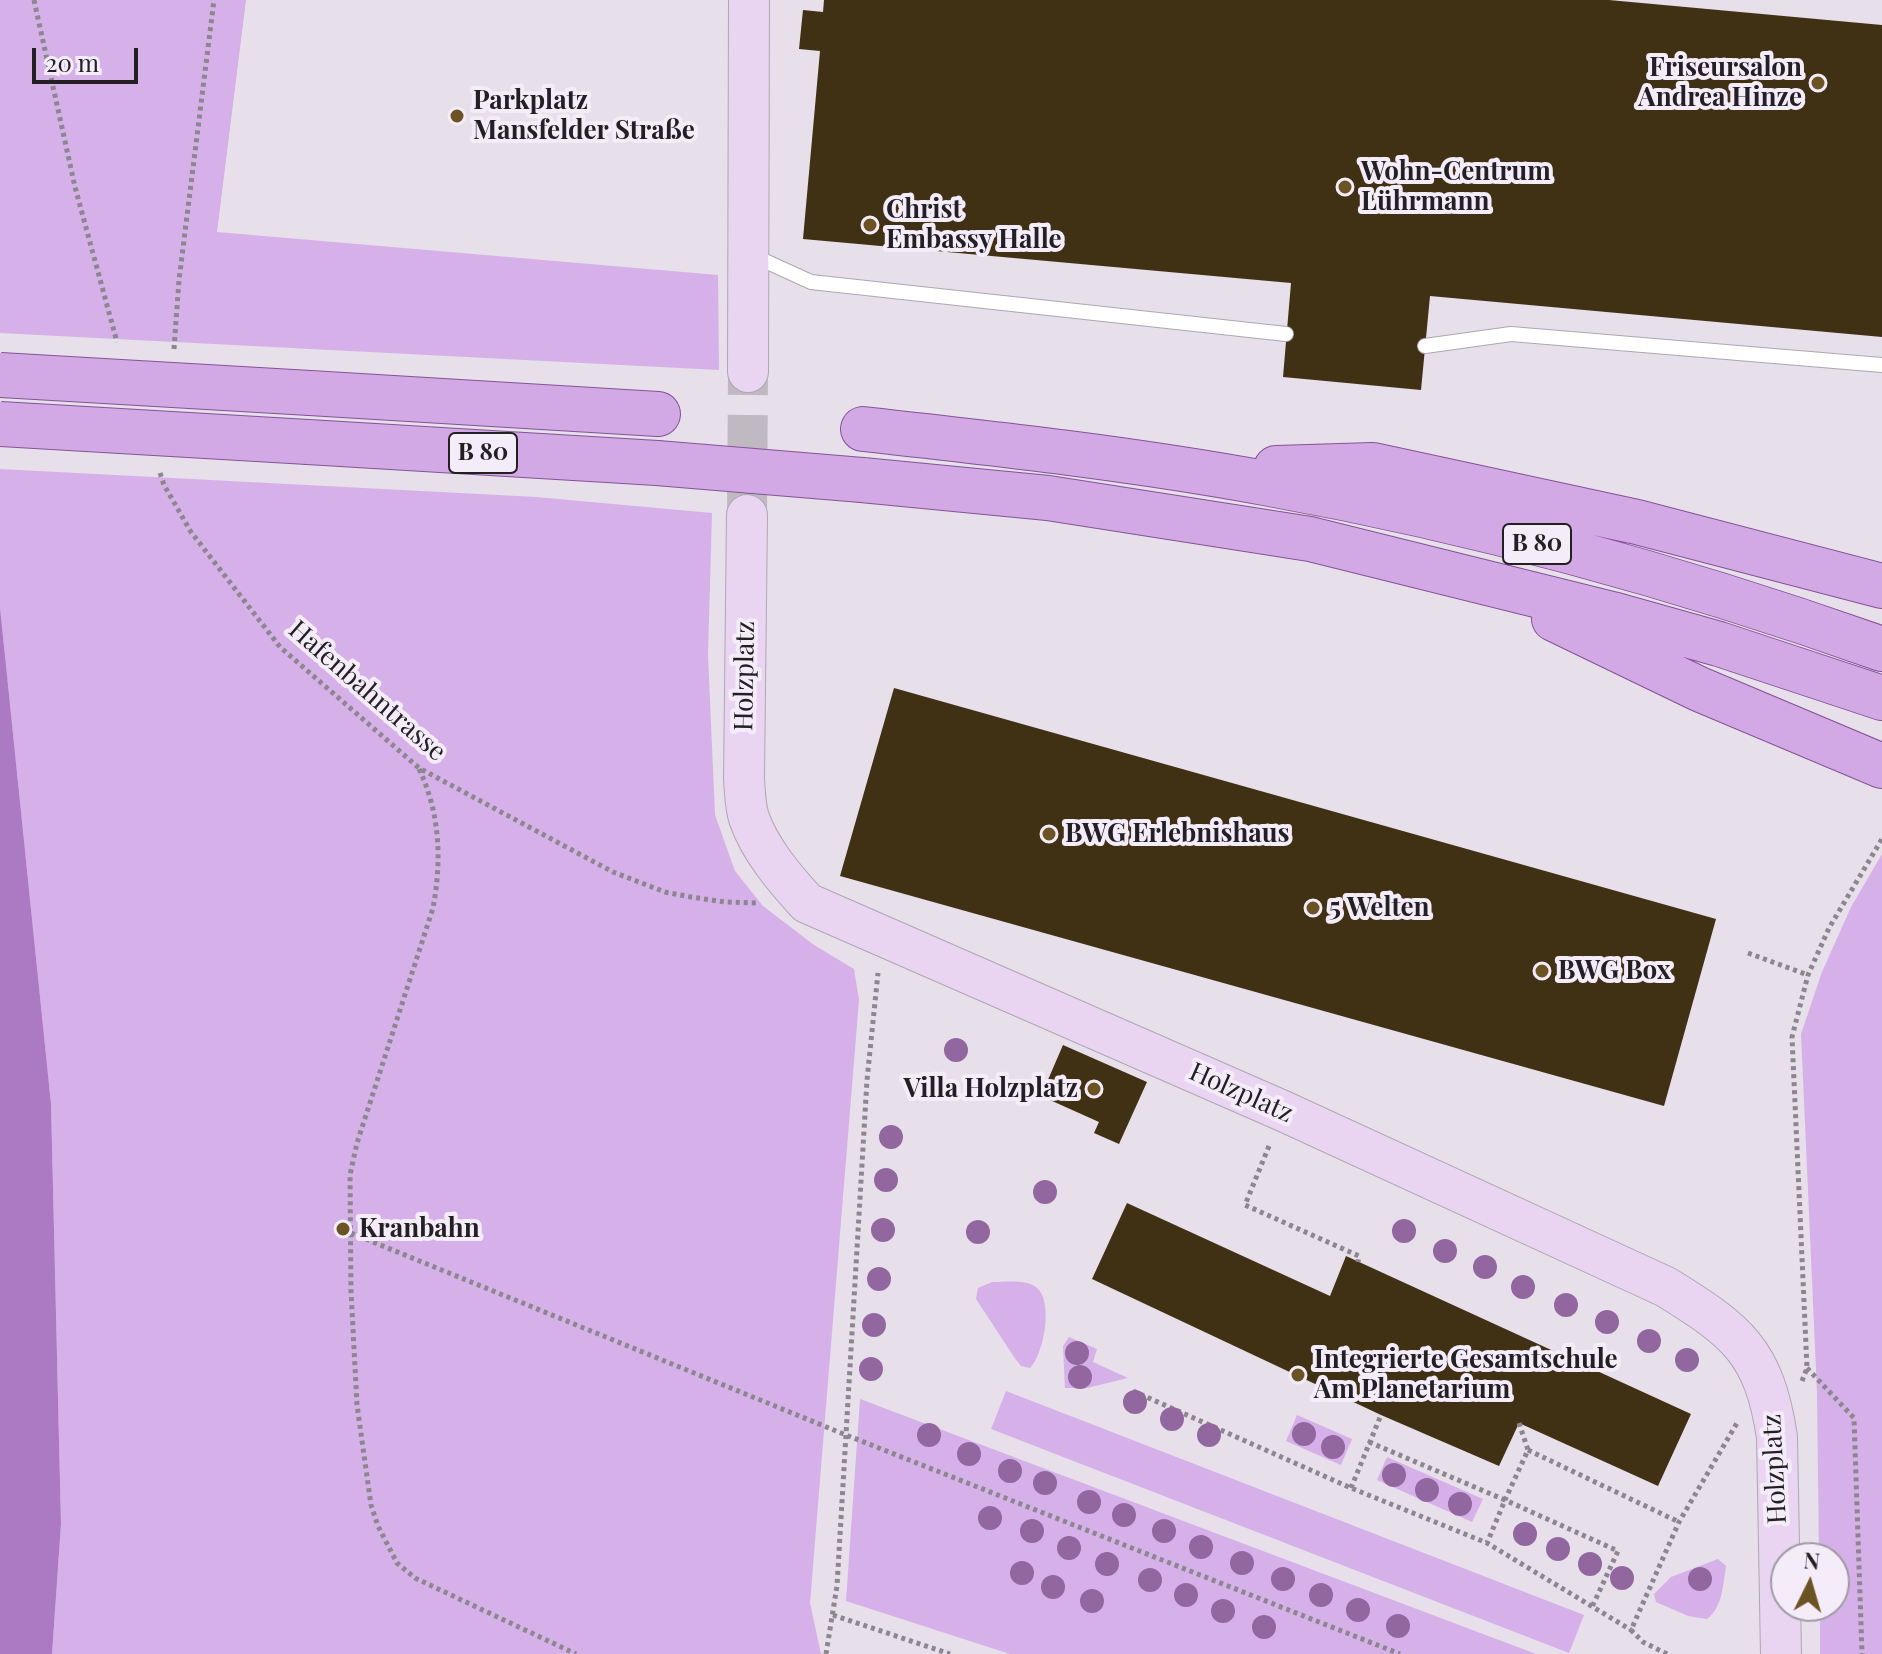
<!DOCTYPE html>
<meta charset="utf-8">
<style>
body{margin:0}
#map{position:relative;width:1882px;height:1654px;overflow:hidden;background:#e7dfea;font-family:"Playfair Display",serif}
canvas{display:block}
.north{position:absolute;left:1770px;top:1542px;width:80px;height:80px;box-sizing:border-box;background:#f4ecf8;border:2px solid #a09aa3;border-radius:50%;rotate:5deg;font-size:22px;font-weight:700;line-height:32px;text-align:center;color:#232024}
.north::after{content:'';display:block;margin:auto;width:28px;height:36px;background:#6c5324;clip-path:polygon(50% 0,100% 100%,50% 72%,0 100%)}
.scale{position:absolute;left:32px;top:48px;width:106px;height:36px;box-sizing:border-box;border:4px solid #232024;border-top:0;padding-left:10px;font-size:24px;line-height:28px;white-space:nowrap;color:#232024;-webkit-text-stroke:6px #f4ecf8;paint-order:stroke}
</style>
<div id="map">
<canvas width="1882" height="1654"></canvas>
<div class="north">N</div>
<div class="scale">20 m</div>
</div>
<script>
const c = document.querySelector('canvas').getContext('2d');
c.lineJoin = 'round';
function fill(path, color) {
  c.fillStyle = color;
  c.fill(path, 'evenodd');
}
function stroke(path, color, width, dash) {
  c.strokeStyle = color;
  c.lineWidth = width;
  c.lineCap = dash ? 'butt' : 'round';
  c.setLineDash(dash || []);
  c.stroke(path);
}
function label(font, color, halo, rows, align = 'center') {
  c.font = font + ' "Playfair Display",serif';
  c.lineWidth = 8;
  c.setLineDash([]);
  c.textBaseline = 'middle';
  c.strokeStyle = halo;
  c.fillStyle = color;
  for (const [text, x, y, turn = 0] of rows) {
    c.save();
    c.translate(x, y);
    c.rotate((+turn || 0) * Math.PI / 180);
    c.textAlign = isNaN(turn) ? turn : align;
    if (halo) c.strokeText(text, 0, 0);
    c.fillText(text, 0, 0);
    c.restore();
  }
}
fill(new Path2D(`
 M0,0H246L217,232L718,275L719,370L0,333Z
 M0,469L536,497L712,513L708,655L715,815L735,871L763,906L814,945L854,969L859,1000L810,1603L821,1654H52L61,1524L51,1104L0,607Z
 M1882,854V1654H1820V1606H1834V1558H1819L1817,1392L1801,1034L1822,972L1851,907Z
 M992,1282C1005,1282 1025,1279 1036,1287C1054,1300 1044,1354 1030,1368L1021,1366L1014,1357L976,1299L978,1288Z
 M1069,1337L1097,1349L1093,1362L1128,1378L1087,1388H1065L1063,1346Z
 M1006,1391L1584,1615L1569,1653L991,1429Z
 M860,1399L1536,1654H1010L846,1601Z
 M1297,1415L1352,1439L1341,1465L1286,1441Z
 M1387,1457L1483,1499L1472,1522L1377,1480Z
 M1718,1559L1726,1566C1723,1584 1723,1607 1707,1619L1688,1616L1656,1602L1654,1594L1671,1577Z`), '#d6b0e8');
fill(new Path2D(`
 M0,607L51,1104L61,1524L52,1654H0Z`), '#ac79c3');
fill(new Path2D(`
 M824,0H1609L1882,25V337L1430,296L1421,390L1283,377L1291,283L803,239L820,51L799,49L803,10L823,12Z
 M894,688L1716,919L1664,1106L840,876Z
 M1063,1045L1147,1082L1119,1144L1094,1133L1099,1122L1041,1096Z
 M1127,1203L1330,1296L1346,1256L1691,1414L1658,1486L1519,1423L1499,1466L1381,1415L1092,1279Z`), '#403115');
stroke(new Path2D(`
 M747,515L748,372`), '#c0b9c2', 40, [40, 20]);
const lane = new Path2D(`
 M754,256L811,282L1286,334
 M1425,346L1511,334L1882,365`);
const secondary = new Path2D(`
 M748,372L749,0
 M747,515L744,779C745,792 745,806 749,818C760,850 785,879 807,903L1283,1111L1666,1287C1737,1331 1764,1351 1777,1437L1781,1654`);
const primary = new Path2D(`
 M310,393L658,414
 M863,429C999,444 1135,459 1270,484C1475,521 1685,579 1882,649
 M308,442L657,463
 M1276,468L1373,465L1637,522L1882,586
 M862,480L1048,498L1310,539L1612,614L1719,644L1882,698
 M1554,619L1699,689L1882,766`);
stroke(lane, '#aea7b1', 16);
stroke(secondary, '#aea7b1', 42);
stroke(primary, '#825496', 46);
stroke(new Path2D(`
 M34,0L75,187L117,342
 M174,349L179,280L214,0
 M160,473L164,485L191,532L280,647L419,768L613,872L665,892L691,897L725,902L758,903
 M419,769C440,813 442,860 433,908L357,1143L350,1175L351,1291L357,1405L371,1505L378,1526L397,1563L415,1578L576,1654
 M1748,953L1808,975
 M1269,1146L1245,1205L1359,1256L1358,1262
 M351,1233L846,1435L1400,1654
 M1807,1368L1854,1418L1862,1654
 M1802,1381L1807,1368L1792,1037L1808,975L1829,928L1882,839
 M1133,1391L1351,1488L1487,1543L1631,1630
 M1519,1423L1528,1450L1505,1500L1618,1551L1592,1607
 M1369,1442L1505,1500L1487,1543
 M1528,1450L1679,1522
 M1351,1488L1381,1415
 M833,1615L950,1654
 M826,1654L837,1586L867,1080L878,973
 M1667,1654L1643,1642L1631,1630L1679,1522L1737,1423`), '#8c868e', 5, [4, 4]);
stroke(lane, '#fff', 14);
stroke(secondary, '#e9d4f2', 40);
stroke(primary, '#d3a9e5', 44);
const primaryBridge = new Path2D(`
 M0,375L310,393
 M0,424L308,442
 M657,463L862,480`);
stroke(primaryBridge, '#825496', 46, []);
stroke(primaryBridge, '#d3a9e5', 44);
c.fillStyle = '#9267a0';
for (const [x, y] of [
 [956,1050],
 [891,1137],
 [886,1180],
 [1045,1192],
 [883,1230],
 [1404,1231],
 [978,1232],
 [1445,1251],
 [1485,1267],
 [879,1279],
 [1523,1287],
 [1566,1305],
 [1607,1322],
 [874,1325],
 [1649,1341],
 [1077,1353],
 [1687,1360],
 [871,1369],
 [1080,1377],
 [1135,1402],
 [1172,1419],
 [1304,1434],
 [929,1435],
 [1209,1435],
 [1333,1447],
 [969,1454],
 [1010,1471],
 [1394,1475],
 [1045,1483],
 [1427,1490],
 [1089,1502],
 [1460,1504],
 [1124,1515],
 [990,1518],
 [1032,1531],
 [1164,1531],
 [1525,1534],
 [1201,1547],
 [1069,1548],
 [1558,1549],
 [1242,1563],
 [1107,1564],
 [1590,1564],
 [1022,1573],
 [1622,1578],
 [1283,1579],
 [1700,1579],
 [1150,1580],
 [1053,1587],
 [1186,1595],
 [1321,1595],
 [1092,1601],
 [1358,1610],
 [1223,1611],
 [1398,1626],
 [1264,1627]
]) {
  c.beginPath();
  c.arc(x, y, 12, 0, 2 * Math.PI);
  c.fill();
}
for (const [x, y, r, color] of [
 [1818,83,8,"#6c5324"],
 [457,116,8,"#6c5324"],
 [1345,187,8,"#6c5324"],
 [870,225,8,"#6c5324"],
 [1049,834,8,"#6c5324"],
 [1313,908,8,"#6c5324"],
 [1542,971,8,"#6c5324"],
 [1094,1089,8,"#6c5324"],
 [343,1229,8,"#6c5324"],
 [1298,1375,8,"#6c5324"]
]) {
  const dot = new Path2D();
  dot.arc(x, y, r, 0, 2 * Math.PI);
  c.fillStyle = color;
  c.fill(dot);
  stroke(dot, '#f4ecf8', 3);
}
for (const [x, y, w] of [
 [483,453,68],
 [1537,544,68]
]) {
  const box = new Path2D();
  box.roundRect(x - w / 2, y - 20, w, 40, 6);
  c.fillStyle = '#f4ecf8';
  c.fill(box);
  stroke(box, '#232024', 2);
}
label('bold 24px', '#232024', null, [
 ["B 80",483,453],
 ["B 80",1537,544]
]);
label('bold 26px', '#232024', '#f4ecf8', [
 ["Friseursalon",1802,68,"right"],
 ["Andrea Hinze",1802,98,"right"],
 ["Parkplatz",473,101],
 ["Mansfelder Straße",473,131],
 ["Wohn-Centrum",1361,172],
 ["Lührmann",1361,202],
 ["Christ",886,210],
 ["Embassy Halle",886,240],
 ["BWG Erlebnishaus",1065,834],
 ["5 Welten",1329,908],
 ["BWG Box",1558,971],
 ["Villa Holzplatz",1078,1089,"right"],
 ["Kranbahn",359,1229],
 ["Integrierte Gesamtschule",1314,1360],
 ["Am Planetarium",1314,1390]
], 'left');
label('26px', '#232024', '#f4ecf8', [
 ["Holzplatz",745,676,-89],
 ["Hafenbahntrasse",367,691,41],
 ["Holzplatz",1241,1093,24],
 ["Holzplatz",1775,1469,-93]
]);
</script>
